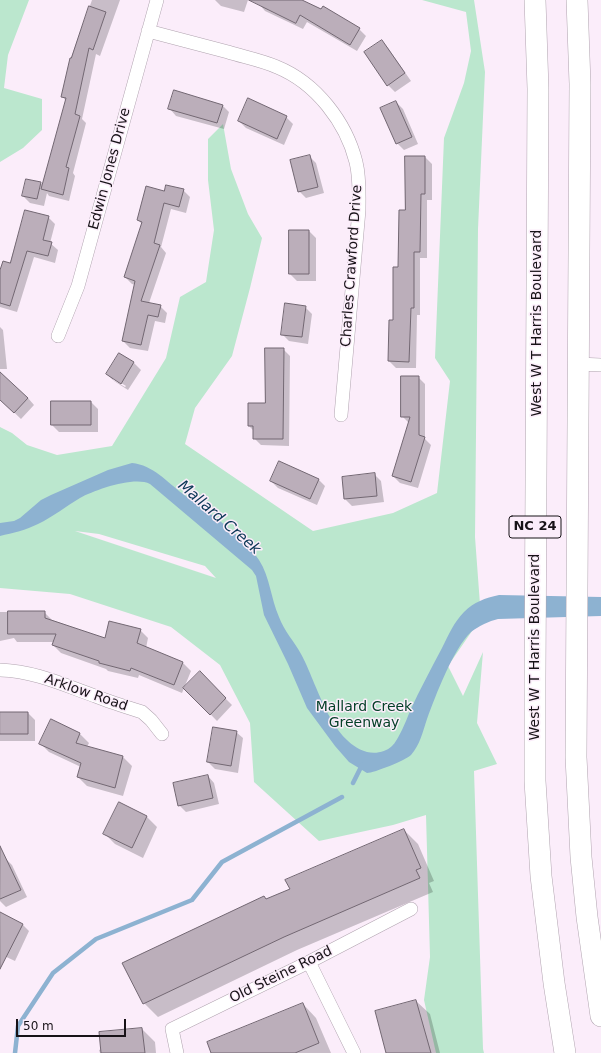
<!DOCTYPE html>
<style>
body{margin:0}
#map{position:relative;width:601px;height:1053px;overflow:hidden;background:#fbedfa;font-family:"DejaVu Sans",sans-serif}
canvas{display:block}
.scale{position:absolute;left:16px;top:1019px;width:110px;height:18px;box-sizing:border-box;border:2px solid #171217;border-top:0;padding-left:5px;font-size:12px;line-height:14px;white-space:nowrap;color:#171217;-webkit-text-stroke:3px #fbedfa;paint-order:stroke}
</style>
<div id="map">
<canvas width="601" height="1053"></canvas>
<div class="scale">50 m</div>
</div>
<script>
const c = document.querySelector('canvas').getContext('2d');
c.lineJoin = 'round';
function fill(path, color) {
  c.fillStyle = color;
  c.fill(path, 'evenodd');
}
function stroke(path, color, width, dash) {
  c.strokeStyle = color;
  c.lineWidth = width;
  c.lineCap = dash ? 'butt' : 'round';
  c.setLineDash(dash || []);
  c.stroke(path);
}
function label(font, color, halo, rows, align = 'center') {
  c.font = font + ' "DejaVu Sans",sans-serif';
  c.lineWidth = 3;
  c.setLineDash([]);
  c.textBaseline = 'middle';
  c.strokeStyle = halo;
  c.fillStyle = color;
  for (const [text, x, y, turn = 0] of rows) {
    c.save();
    c.translate(x, y);
    c.rotate((+turn || 0) * Math.PI / 180);
    c.textAlign = isNaN(turn) ? turn : align;
    if (halo) c.strokeText(text, 0, 0);
    c.fillText(text, 0, 0);
    c.restore();
  }
}
fill(new Path2D(`
 M0,0H29L8,55L4,88L42,99V130L23,148L0,162Z
 M422,0H474L485,72L478,229L475,537L481,618L448,666L463,696L483,652L477,723L497,764L474,771L483,1049L484,1053H436L424,1000L430,957L426,815L393,825L319,841L254,782L250,723L220,665L171,627L70,594L0,588V427L12,433L27,445L57,455L112,446L166,358L180,297L206,282L214,230L208,180V139L223,124L231,169L248,214L262,238L250,288L232,356L195,408L185,444L313,531L393,513L437,493L450,381L435,358L444,138L464,83L471,51L466,12ZM75,531L99,534L205,566L216,578Z`), '#bbe7ce');
fill(new Path2D(`
 M132,463C153,465 167,482 183,494C209,514 240,532 259,560C270,577 271,599 279,617C284,631 294,641 301,654C317,683 330,741 367,752C376,754 386,752 392,746C398,741 407,719 410,711C420,689 431,669 442,648C448,636 454,622 464,612C474,602 485,598 499,595L601,597V616L498,619C489,621 479,626 471,632C453,649 436,695 427,719C423,731 420,745 411,755C406,760 374,773 367,773L349,762L335,746L307,708L288,664L264,615L256,576L252,570L150,484C134,476 95,490 80,498C66,506 53,517 38,524C26,530 13,533 0,536V523L14,521L20,518L41,500L51,495L108,470Z`), '#8db2d1');
fill(new Path2D(`
 M92,0H120L100,56L96,54L82,119L86,123L73,173L75,176L69,201L49,196L47,193L44,206L30,203L23,196L41,183L43,186L66,101L62,96L71,59Z
 M215,0H248L244,12L221,6Z
 M261,0H300L359,29L366,36L357,51L307,22L303,29L265,11L259,4Z
 M382,41L388,48L411,81L395,92L388,85Z
 M396,102L403,109L418,144L404,150L397,143Z
 M222,105L229,112L224,129L176,116L170,109Z
 M286,117L293,124L284,145L246,128L239,121Z
 M309,156L316,163L324,193L306,198L299,191Z
 M406,157H425L432,164V200H427V258H420V315H417L416,368H396L389,361L406,211Z
 M183,190L190,197L186,213L171,209L161,247L166,253L149,303L160,306L167,313L165,323L155,321L148,351L130,348L123,341L136,285L132,284L125,277L142,224L138,220L165,192Z
 M48,217L55,224L50,243L58,250L55,263L34,257L17,312L0,307V274L11,265Z
 M309,231L316,238V281H297L290,274Z
 M305,307L312,314L308,344L289,341L282,334Z
 M0,327L3,330L7,369H0Z
 M283,349L290,356L289,446L261,445L254,438V431L249,426L266,404Z
 M119,354L134,363L141,370L128,390L114,381L107,374ZM113,378L126,386L125,387L113,380Z
 M418,377L425,384V439L431,445L418,488L400,483L393,476L409,423L402,416Z
 M0,380L28,398L34,405L21,419L0,399Z
 M91,402L98,409V432H59L52,425Z
 M374,474L381,481L384,502L352,506L345,499Z
 M318,479L325,486L317,505L278,488L271,481Z
 M0,612H44L52,620L106,639L140,630L148,638L146,648L183,663L191,671L182,693L139,675L138,678L108,671L106,669L61,653L53,645L54,642H17L14,638L0,641Z
 M200,673L232,705L217,721L185,688Z
 M0,713H28L35,720V741H0Z
 M51,720L80,734L89,743L87,747L123,757L132,766L123,796L87,786L78,777L81,767L49,752L40,743Z
 M236,732L243,738L238,773L215,769L208,762Z
 M208,776L214,783L219,804L186,812L179,805Z
 M119,804L147,817L157,827L143,858L115,844L105,834Z
 M404,830L418,844L434,881L429,883L433,892L297,950L158,1017L144,1003L264,897L267,900L291,890Z
 M5,858L12,865L27,897L6,907L0,901V860Z
 M0,919L23,925L29,931L15,961L0,954Z
 M416,1001L430,1014L440,1053H387Z
 M303,1004L316,1018L331,1053H212Z
 M142,1029L155,1042L156,1053H100L99,1050L102,1049Z`), '#0003');
stroke(new Path2D(`
 M353,783L362,765
 M15,1053L18,1026L53,973L96,939L192,900L222,862L342,797`), '#8db2d1', 4.5);
const building = new Path2D(`
 M249,0H302L321,9L323,6L360,28L350,45L300,15L296,23Z
 M89,6L106,12L93,50L89,48L75,114L80,116L66,167L69,168L63,195L41,189L66,98L61,97L70,58H71Z
 M382,40L405,73L387,86L364,52Z
 M174,90L223,105L217,123L168,109Z
 M248,98L287,116L277,139L238,121Z
 M396,101L412,137L396,144L380,108Z
 M310,155L318,187L298,192L290,160Z
 M405,156H425V194H421L420,252H414V308H411L409,362L388,361L389,320H393V267H398L399,210H405Z
 M26,179L41,182L37,199L22,196Z
 M166,185L184,189L179,207L164,203L154,243L160,245L141,301L161,305L158,317L148,315L141,345L122,341L135,281L124,277L142,222L137,220L146,186L164,191Z
 M25,210L49,216L43,240L52,242L48,256L27,251L10,306L0,303V270L3,261L10,263Z
 M289,230H309V274H289Z
 M285,303L306,306L302,337L281,335Z
 M265,348H284L283,439H253V426H248V403H265Z
 M119,353L134,362L121,384L106,374Z
 M0,372L28,398L14,413L0,400Z
 M401,376H419V435L425,437L411,482L392,476L410,417H401Z
 M51,401H91V425H51Z
 M279,461L319,479L310,499L270,481Z
 M375,473L377,496L344,499L342,477Z
 M8,611H45V618L105,638L109,621L141,629L137,643L183,662L174,685L131,668L130,671L99,663V661L52,645L56,634H8Z
 M200,671L226,698L210,715L183,688Z
 M0,712H28V734H0Z
 M51,719L80,733L76,743L123,756L115,788L77,777L81,763L39,744Z
 M213,727L237,731L231,766L207,762Z
 M208,775L213,798L178,806L173,783Z
 M119,802L147,816L132,848L103,834Z
 M404,829L421,868L416,870L420,878L284,937L143,1004L122,963L264,896L266,899L290,889L285,880Z
 M0,846L21,890L0,899Z
 M0,912L23,924L0,969Z
 M416,1000L431,1053H386L375,1011Z
 M303,1003L319,1043L295,1053H211L207,1042Z
 M142,1028L145,1053H101L99,1032Z`);
fill(building, '#bbaeba');
stroke(building, '#726772', 1);
const street = new Path2D(`
 M148,31C175,38 201,45 228,52C244,57 261,60 277,67C316,83 346,122 356,162C360,178 359,194 359,210L341,415
 M58,336L78,286L157,0
 M578,364L601,365
 M0,670C34,671 64,685 95,696C110,702 126,707 142,712L151,720L162,734
 M309,962L354,1053
 M177,1053L172,1029L309,962L411,909`);
const primary = new Path2D(`
 M535,0L538,89L535,678V781L541,876L554,983L565,1053
 M577,0L580,84L576,757L581,857L587,917L601,1016`);
stroke(street, '#b0a3af', 14);
stroke(primary, '#b0a3af', 22);
stroke(street, '#fff', 13);
stroke(primary, '#fff', 21);
for (const [x, y, w] of [
 [535,527,52]
]) {
  const box = new Path2D();
  box.roundRect(x - w / 2, y - 11, w, 22, 3);
  c.fillStyle = '#fbedfa';
  c.fill(box);
  stroke(box, '#171217', 1);
}
label('bold 13px', '#171217', null, [
 ["NC 24",535,527]
]);
label('14px', '#171217', '#fbedfa', [
 ["Edwin Jones Drive",110,169,-75],
 ["Charles Crawford Drive",352,266,-86],
 ["West W T Harris Boulevard",537,323,-90],
 ["West W T Harris Boulevard",535,647,-90],
 ["Arklow Road",86,693,19],
 ["Old Steine Road",281,975,-26]
]);
label('14px', '#044028', '#fbedfa', [
 ["Mallard Creek",364,707],
 ["Greenway",364,723]
]);
label('italic 15px', '#083554', '#fbedfa', [
 ["Mallard Creek",219,518,41]
]);
</script>
